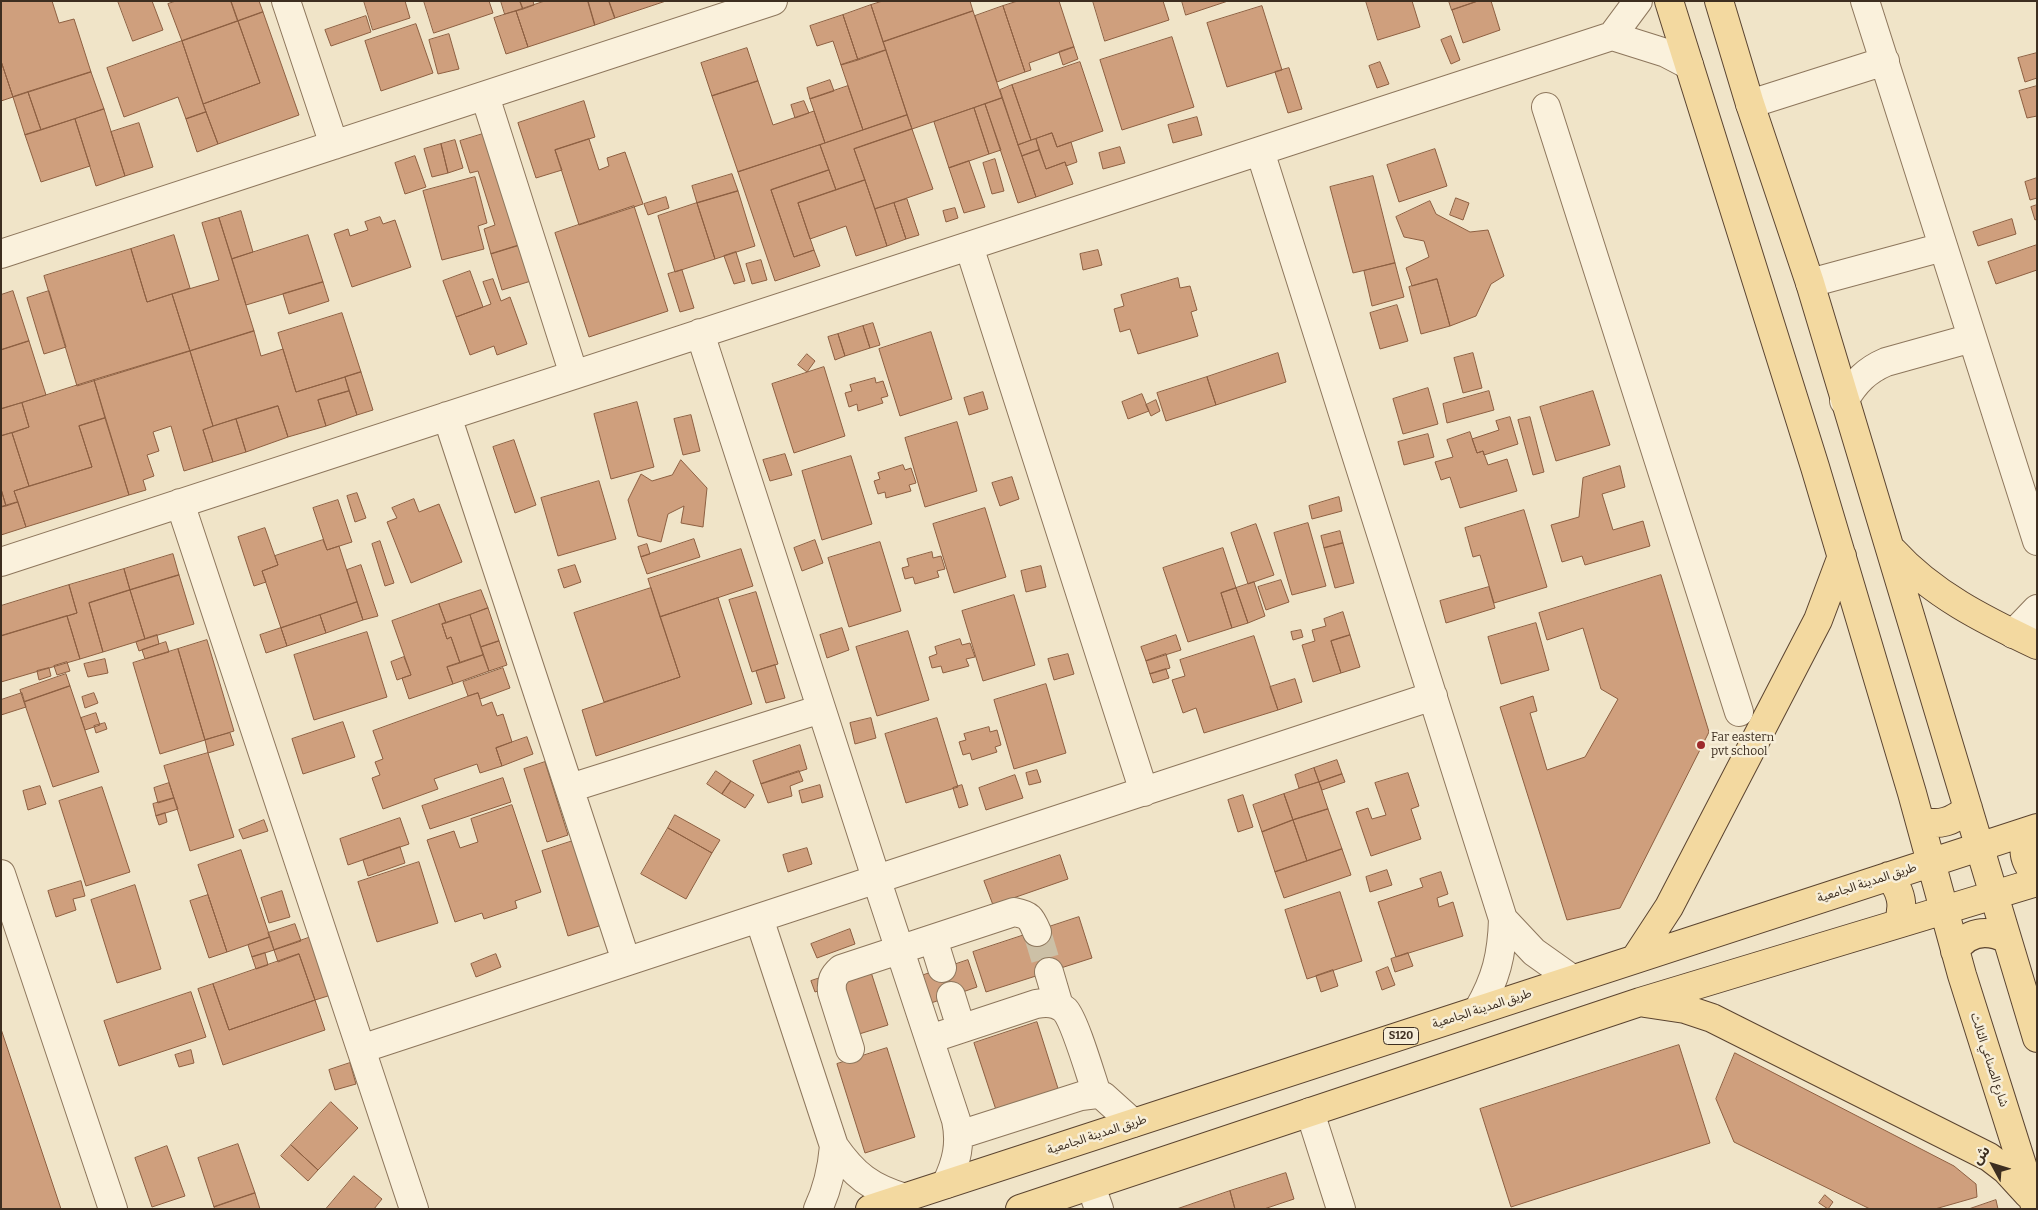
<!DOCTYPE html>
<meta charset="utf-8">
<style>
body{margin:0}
#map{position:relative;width:2038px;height:1210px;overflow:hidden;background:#f0e4c8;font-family:Bitter,"Noto Sans Arabic",serif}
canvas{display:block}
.frame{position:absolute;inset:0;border:2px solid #3d2e20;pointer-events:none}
.north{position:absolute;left:1968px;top:1140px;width:50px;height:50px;-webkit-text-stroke:4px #f7eed8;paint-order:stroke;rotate:309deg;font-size:14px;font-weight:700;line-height:20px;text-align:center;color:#3d2e20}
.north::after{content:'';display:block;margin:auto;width:18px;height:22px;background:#3d2e20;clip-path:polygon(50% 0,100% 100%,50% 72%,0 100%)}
</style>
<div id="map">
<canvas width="2038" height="1210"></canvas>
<div class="frame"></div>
<div class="north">ش</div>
</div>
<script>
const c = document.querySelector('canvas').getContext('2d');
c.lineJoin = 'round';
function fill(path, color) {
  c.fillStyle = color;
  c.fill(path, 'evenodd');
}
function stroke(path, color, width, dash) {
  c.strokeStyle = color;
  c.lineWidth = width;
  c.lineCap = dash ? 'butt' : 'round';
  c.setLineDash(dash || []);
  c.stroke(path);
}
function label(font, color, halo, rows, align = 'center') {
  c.font = font + ' Bitter,"Noto Sans Arabic",serif';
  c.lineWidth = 5;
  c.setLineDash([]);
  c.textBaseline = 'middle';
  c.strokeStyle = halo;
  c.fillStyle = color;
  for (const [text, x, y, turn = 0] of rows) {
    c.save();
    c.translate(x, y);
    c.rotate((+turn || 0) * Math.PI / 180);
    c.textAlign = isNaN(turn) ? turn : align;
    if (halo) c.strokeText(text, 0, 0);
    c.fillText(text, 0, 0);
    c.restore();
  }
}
const building = new Path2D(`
 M1,1H52L59,23L74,19L91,72L13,97L1,61Z
 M118,1H152L163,30L133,41Z
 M176,1H231L238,21L182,41L168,4Z
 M231,1H259L263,12L238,21Z
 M364,1H405L410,18L373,30Z
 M424,1H489L493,13L434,33Z
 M501,1H520L523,9L505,14Z
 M520,1H533L534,5L523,9Z
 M545,1H588L595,25L528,47L516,11Z
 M588,1H609L615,18L595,25Z
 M609,1H666L615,18Z
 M883,1H970L973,11L883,42L871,5Z
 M1018,1H1059L1074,47L1029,63L1031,70L1025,72L1003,6Z
 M1093,1H1163L1169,20L1105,41Z
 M1182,1H1228L1186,15Z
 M1366,1H1412L1420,27L1378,40Z
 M1449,1H1478L1452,10Z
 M1478,1H1491L1500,30L1463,43L1452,10Z
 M871,5L886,50L858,60L843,15Z
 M1003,6L1025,72L997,82L975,16Z
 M1262,6L1282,70L1227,87L1207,23Z
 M516,11L528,47L506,54L494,18Z
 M973,11L1002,98L912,129L883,42Z
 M263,12L299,115L218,144L203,104L260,83L238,21Z
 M843,15L858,60L841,65L833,41L817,46L810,26Z
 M366,16L371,32L331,46L325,30Z
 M238,21L260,83L203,104L182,41Z
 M416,24L433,73L381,91L365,41Z
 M449,34L459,69L438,74L429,40Z
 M1451,36L1460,60L1451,64L1441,40Z
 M1172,37L1194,107L1122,130L1100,60Z
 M182,41L206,112L186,119L178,97L124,117L107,68Z
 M1074,47L1078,59L1063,65L1059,52Z
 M747,48L758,81L712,96L701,63Z
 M886,50L907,115L863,130L841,65Z
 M2037,53V78L2025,82L2018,58Z
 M1,61L13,97L1,101Z
 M1080,62L1103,131L1057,147L1052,133L1031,140L1012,85Z
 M1380,62L1389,84L1377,88L1369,66Z
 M1289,68L1302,109L1288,113L1275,72Z
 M91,72L104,109L41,130L28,92Z
 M830,80L834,91L810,99L807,88Z
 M758,81L773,125L814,111L825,143L738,172L712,96Z
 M1012,85L1031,140L1018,145L1000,90Z
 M848,86L863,130L825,143L810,99Z
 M2037,86V116L2027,118L2019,91Z
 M28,92L41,130L25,135L13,97Z
 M1002,98L1036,197L1018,203L985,104Z
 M584,101L595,137L555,150L562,170L536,178L518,123Z
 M804,101L809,113L795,118L791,105Z
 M985,104L1001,150L989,154L974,108Z
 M974,108L989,154L949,168L934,122Z
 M104,109L125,176L96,186L75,119Z
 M206,112L218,144L197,152L186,119Z
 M907,115L912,129L854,149L865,180L836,190L820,145Z
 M1197,117L1202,135L1173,143L1168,125Z
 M75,119L90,166L41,182L25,135Z
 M139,123L153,167L125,176L111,132Z
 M912,129L933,189L875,209L854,149Z
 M486,133L520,245L491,254L484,229L495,225L478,171L470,173L460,141Z
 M1052,133L1057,147L1071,142L1077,162L1066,166L1065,162L1046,169L1036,139Z
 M589,139L599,170L609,166L607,158L625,152L643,204L579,225L555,150Z
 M1036,139L1039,150L1022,156L1018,145Z
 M455,140L463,168L448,173L441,144Z
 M441,144L448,173L432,177L424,149Z
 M820,145L829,170L771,190L794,257L814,250L820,266L775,281L738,172Z
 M1120,147L1125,163L1103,169L1099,153Z
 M1435,149L1447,186L1399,202L1387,165Z
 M1039,150L1046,169L1065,162L1073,184L1036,197L1022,156Z
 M415,156L426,187L405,194L395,163Z
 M995,159L1004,191L992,194L983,163Z
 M969,161L985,207L964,213L949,168Z
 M829,170L836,190L798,203L814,250L794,257L771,190Z
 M732,174L738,191L697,203L692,186Z
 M1373,176L1395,263L1353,273L1330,187Z
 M475,177L487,223L478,226L484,249L442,260L423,191Z
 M2037,178V198L2030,200L2025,182Z
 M865,180L887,246L856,256L846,226L810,239L798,203Z
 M738,191L755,246L715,259L697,203Z
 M666,197L669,208L648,215L644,204Z
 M1456,198L1469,203L1463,220L1450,215Z
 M907,199L919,235L906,239L894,203Z
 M1430,201L1436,214L1470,232L1488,230L1504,276L1491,284L1476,316L1450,326L1437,279L1412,286L1406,268L1429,257L1424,241L1404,237L1396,217Z
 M697,203L715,259L675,272L658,216Z
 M894,203L906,239L887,246L875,209Z
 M2037,205V219L2035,220L2031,207Z
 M634,206L668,311L589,337L555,233Z
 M955,208L958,218L946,222L943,211Z
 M241,211L253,252L232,259L219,218Z
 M380,217L383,224L395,220L411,267L352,287L334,234L348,229L350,236L368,230L365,222Z
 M219,218L254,331L190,351L172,294L219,280L202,223Z
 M2012,219L2016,234L1978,246L1973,232Z
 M174,235L190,288L147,302L131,249Z
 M308,235L323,282L246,305L232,259Z
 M520,245L531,281L502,290L491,254Z
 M2037,245V270L1996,284L1988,262Z
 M131,249L147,302L172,294L190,351L77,386L44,276Z
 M1098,250L1102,265L1083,270L1080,254Z
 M736,252L745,281L734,284L724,256Z
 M761,260L767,280L752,284L746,264Z
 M1395,263L1404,297L1372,306L1364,271Z
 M682,270L694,308L680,312L668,274Z
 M470,271L483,307L456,317L443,281Z
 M1178,278L1180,288L1190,286L1197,310L1191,312L1198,336L1138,354L1130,329L1120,332L1114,309L1124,306L1121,295Z
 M493,279L501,301L510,297L527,344L497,355L494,346L470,355L456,317L491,304L483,282Z
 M1437,279L1450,326L1421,334L1409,287Z
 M323,282L329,301L289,314L283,294Z
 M13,291L29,341L1,350V295Z
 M49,291L66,347L44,354L27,298Z
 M1397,305L1408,341L1380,349L1370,313Z
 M342,313L361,372L296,392L278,333Z
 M873,323L880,345L870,348L863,326Z
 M863,326L870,348L845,356L838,334Z
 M254,331L261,356L283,349L296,392L345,377L349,391L318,400L326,426L288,437L278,406L213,426L190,351Z
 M931,332L952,399L900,416L879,349Z
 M838,334L845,356L835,360L828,337Z
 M29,341L46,395L1,409V350Z
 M190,351L213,426L203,430L213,462L184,471L171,426L153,432L159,451L147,455L154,476L143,480L146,490L129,495L94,380Z
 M1278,353L1286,382L1216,405L1207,377Z
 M1473,353L1482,388L1463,393L1454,358Z
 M807,354L815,361L807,372L798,365Z
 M824,367L845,436L794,453L772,384Z
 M361,372L373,410L357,415L345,377Z
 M1207,377L1216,405L1166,421L1157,393Z
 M875,378L876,383L883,381L888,396L881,398L883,403L858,411L857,404L849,407L845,393L852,391L850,385Z
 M94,380L105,418L79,426L92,467L29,486L12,433L29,427L22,403Z
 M1428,388L1438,424L1403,434L1393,399Z
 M349,391L357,415L326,426L318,400Z
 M1489,391L1494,410L1447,423L1443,404Z
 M1593,391L1610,445L1556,461L1540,407Z
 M983,392L988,409L969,415L964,398Z
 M1142,394L1149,411L1128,419L1122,402Z
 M1156,400L1160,411L1151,416L1146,405Z
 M637,402L654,467L611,479L594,414Z
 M22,403L29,427L1,436V409Z
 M278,406L288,437L246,452L236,419Z
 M691,415L700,451L683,455L674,419Z
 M1510,417L1518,444L1484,455L1483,451L1477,453L1472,439L1499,430L1496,421Z
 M1530,417L1544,472L1533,475L1518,420Z
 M105,418L129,495L26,527L14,491L92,467L79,426Z
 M236,419L246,452L213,462L203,430Z
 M957,422L977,491L925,507L905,438Z
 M1470,432L1477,453L1483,451L1488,465L1507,459L1517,491L1460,508L1450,477L1441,480L1435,462L1453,457L1447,440Z
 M12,433L29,486L14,491L18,502L6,506L1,489V436Z
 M1428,434L1434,457L1404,465L1398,442Z
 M514,440L536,505L515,513L493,447Z
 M785,454L792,475L770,481L763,460Z
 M851,456L872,524L822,540L802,471Z
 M681,460L707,488L703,527L681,523L684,506L668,514L661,542L638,536L628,500L641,474L652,481L672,475Z
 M903,465L905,470L911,468L916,483L909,485L911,491L886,498L885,492L878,494L874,481L880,479L878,473Z
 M1620,466L1625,487L1602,494L1613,530L1643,521L1650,546L1585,565L1582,556L1562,562L1551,525L1579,517L1583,478Z
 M1012,477L1019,499L1000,506L992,483Z
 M599,481L616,539L558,556L541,498Z
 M1,489L6,506L1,507Z
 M357,493L366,518L355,522L347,496Z
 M1339,497L1342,511L1312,519L1309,506Z
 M414,499L419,512L439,504L462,562L411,583L387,522L397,518L392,508Z
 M338,500L352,542L327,550L313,508Z
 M18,502L26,527L1,535V507Z
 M985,508L1006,577L954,593L933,524Z
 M1524,510L1547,587L1494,603L1480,555L1473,557L1465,528Z
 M1308,523L1326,586L1292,595L1274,533Z
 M1256,524L1274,575L1248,584L1231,533Z
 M265,528L278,565L262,571L266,582L254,586L238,537Z
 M1340,531L1343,543L1324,548L1321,536Z
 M694,539L700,557L647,574L641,557Z
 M323,540L327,550L339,546L357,602L281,628L262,571L278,565L275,556Z
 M815,540L823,563L802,571L794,548Z
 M380,541L394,583L385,586L372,544Z
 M880,542L901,611L849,627L828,558Z
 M1343,543L1354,583L1335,588L1324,548Z
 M647,544L650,554L641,557L638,547Z
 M1223,548L1236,588L1221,593L1232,628L1188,642L1163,568Z
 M741,549L753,586L660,617L648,579Z
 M932,552L933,558L941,556L945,569L937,571L939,577L915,584L913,577L905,579L902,568L909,566L907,559Z
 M173,554L179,575L130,590L124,569Z
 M361,565L378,616L363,620L347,570Z
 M575,565L581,582L564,588L558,570Z
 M1041,566L1046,587L1026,592L1021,571Z
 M124,569L130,590L89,603L103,652L80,659L67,616L77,613L69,585Z
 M179,575L194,624L145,639L130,590Z
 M1661,575L1709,732L1620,908L1567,920L1500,707L1533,696L1537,711L1530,713L1547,770L1585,757L1618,699L1601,689L1583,628L1547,640L1539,613Z
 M1281,580L1289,602L1266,610L1258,587Z
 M1254,582L1265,616L1248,623L1236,588Z
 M69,585L77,613L1,636V606Z
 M1489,587L1495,608L1446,623L1440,601Z
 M651,588L680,677L604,702L574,613Z
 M1236,588L1248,623L1232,628L1221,593Z
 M130,590L145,639L103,652L89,603Z
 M481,590L488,608L446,623L439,604Z
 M756,592L778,664L752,672L729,600Z
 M1014,595L1035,665L983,681L962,611Z
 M718,598L752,704L596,756L582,710L680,677L660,617Z
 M357,602L363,620L326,633L320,615Z
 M439,604L446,623L442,624L447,639L451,637L460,663L447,667L453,684L409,699L402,678L411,675L392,621Z
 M488,608L499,641L481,647L470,615Z
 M1343,612L1350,635L1331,641L1341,673L1313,682L1302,645L1315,641L1312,630L1326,626L1324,619Z
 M320,615L326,633L287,646L281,628Z
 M470,615L483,655L460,663L451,637L447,639L442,624Z
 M67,616L80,659L1,682V636Z
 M1536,623L1549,670L1501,684L1488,637Z
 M281,628L287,646L266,653L260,635Z
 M842,628L849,650L827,658L820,635Z
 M1301,630L1303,637L1293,640L1291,632Z
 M908,631L929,700L877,716L856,647Z
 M367,632L387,697L314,720L294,655Z
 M157,635L159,644L139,651L136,642Z
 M1176,635L1181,650L1146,661L1141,647Z
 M1350,635L1360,667L1341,673L1331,641Z
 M1254,636L1278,710L1204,733L1196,708L1183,713L1172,680L1185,676L1180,660Z
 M960,639L962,645L970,643L975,657L966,659L969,666L943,673L941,666L932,668L929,657L937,654L935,647Z
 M207,640L234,731L205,740L178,649Z
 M499,641L507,665L489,671L481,647Z
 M166,642L169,652L145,659L142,650Z
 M178,649L205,740L160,754L133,663Z
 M1068,654L1074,674L1054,680L1048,659Z
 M1166,654L1170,668L1150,674L1146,661Z
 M483,655L489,671L453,684L447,667Z
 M404,657L411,675L397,680L391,662Z
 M105,659L108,673L88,677L84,664Z
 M67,662L70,671L57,675L54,666Z
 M775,665L785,698L766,703L756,671Z
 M49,668L51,676L39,680L37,671Z
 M503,668L510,688L480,699L478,693L468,696L463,682Z
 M1166,669L1169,678L1153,683L1150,674Z
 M66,674L70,686L24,702L20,690Z
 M1295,679L1302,702L1278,710L1270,687Z
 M1046,684L1066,753L1014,769L994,700Z
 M70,686L99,772L53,787L24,702Z
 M22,693L26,707L1,715V700Z
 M94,693L98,703L85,708L82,697Z
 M478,693L482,706L492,702L497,716L503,714L512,742L496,748L502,766L480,773L477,764L434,779L438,789L383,809L372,778L380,775L375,762L383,759L373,731Z
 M96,713L100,725L85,730L81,718Z
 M871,718L876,738L855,744L850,723Z
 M937,718L958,787L906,803L885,734Z
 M343,722L355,757L303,774L292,739Z
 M105,723L107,729L96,733L94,726Z
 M989,727L990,732L997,730L1001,745L995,747L997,752L972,760L970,753L963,755L959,742L966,740L964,734Z
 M230,733L234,745L208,753L205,740Z
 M527,737L533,754L502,766L496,748Z
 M800,745L807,769L761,784L753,761Z
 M208,753L234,837L190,851L164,766Z
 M1337,760L1342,774L1319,782L1314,768Z
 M545,762L568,835L547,842L524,769Z
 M1314,768L1319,782L1299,788L1295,775Z
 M1037,770L1041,782L1029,785L1026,773Z
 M716,771L731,781L722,794L707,784Z
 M799,771L803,781L790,786L792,796L768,803L761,784Z
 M1408,773L1419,806L1411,809L1421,839L1371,856L1356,812L1368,808L1372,819L1386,815L1375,783Z
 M1342,774L1345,782L1322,790L1319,782Z
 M1015,775L1023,798L986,810L979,788Z
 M503,778L511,802L430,829L422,806Z
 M731,781L754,795L745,808L722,794Z
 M1319,782L1328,809L1293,820L1284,794Z
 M169,783L174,798L158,803L154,788Z
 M820,785L823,797L802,803L799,791Z
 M962,785L968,805L959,808L953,788Z
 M40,786L46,804L28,810L23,791Z
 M102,787L130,872L86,886L59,801Z
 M1284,794L1293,820L1262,832L1253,805Z
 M1243,795L1253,827L1238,832L1228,800Z
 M174,798L178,809L156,816L153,804Z
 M512,805L541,892L515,901L517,908L484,919L482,913L455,922L427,840L454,831L460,848L478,842L471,819Z
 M1328,809L1342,849L1307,861L1293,820Z
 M165,813L167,822L159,825L156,816Z
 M675,815L720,840L712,853L668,828Z
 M400,818L409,844L348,865L340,839Z
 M264,820L268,831L243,839L239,830Z
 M1293,820L1307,861L1275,872L1262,832Z
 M668,828L712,853L686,899L641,874Z
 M576,840L602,925L568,936L542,851Z
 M400,847L405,863L368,876L363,860Z
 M807,848L812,864L788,872L783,855Z
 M1342,849L1351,875L1284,898L1275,872Z
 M241,850L270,937L227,952L198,865Z
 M1060,855L1068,879L993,905L984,881Z
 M419,862L438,923L377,942L358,882Z
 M1387,870L1392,885L1370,892L1366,877Z
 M1441,872L1448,894L1437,898L1439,907L1453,902L1463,936L1396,957L1378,902L1423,887L1420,879Z
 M81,881L85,896L73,899L76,910L56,917L48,891Z
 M135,885L161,969L117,983L91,900Z
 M282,891L290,917L269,923L261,898Z
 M1340,892L1362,961L1307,979L1285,910Z
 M208,895L227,952L209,958L190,901Z
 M1079,917L1092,958L986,992L973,952Z
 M295,924L301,941L274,950L268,933Z
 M850,929L855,944L817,958L811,944Z
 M270,937L274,950L252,957L248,945Z
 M311,937L331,995L315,1000L299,954L278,962L274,950Z
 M265,953L268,965L256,969L252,957Z
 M1408,953L1413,966L1395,972L1391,959Z
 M299,954L315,1000L229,1030L213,984Z
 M496,954L501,967L476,977L471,964Z
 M968,960L977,987L931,1003L921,976Z
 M1388,967L1395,985L1382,990L1376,972Z
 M870,969L888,1025L856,1035L838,979Z
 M1333,970L1338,986L1321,992L1316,976Z
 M820,978L824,989L815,992L811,981Z
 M213,984L229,1030L315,1000L325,1030L223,1065L198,989Z
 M191,992L206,1037L119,1066L104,1021Z
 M1037,1022L1061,1098L999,1119L974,1043Z
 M1,1029L61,1209H1Z
 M1679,1045L1710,1143L1511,1207L1480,1109Z
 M887,1048L915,1137L865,1153L837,1064Z
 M191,1050L194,1063L179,1067L175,1055Z
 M1735,1053L1954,1166L1976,1184L1977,1197L1935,1209H1870L1734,1142L1716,1099Z
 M350,1063L356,1084L335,1090L329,1070Z
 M331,1102L358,1128L318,1170L291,1145Z
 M238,1144L255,1193L214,1207L198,1158Z
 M291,1145L318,1170L308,1181L281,1156Z
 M167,1146L185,1196L152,1207L135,1158Z
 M1286,1173L1294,1199L1264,1209H1235L1230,1191Z
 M354,1176L382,1199L374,1209H326Z
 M1230,1191L1235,1209H1177Z
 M255,1193L260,1209H215L214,1207Z
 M1825,1195L1833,1202L1828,1209L1819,1203Z
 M1996,1200L1998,1209H1969Z`);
fill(building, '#cf9f7d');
stroke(building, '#8d5f41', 1);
stroke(new Path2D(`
 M1037,932L1049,972`), '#ccc0a6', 28, [28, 14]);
const minor = new Path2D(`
 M286,1L334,145
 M1865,1L2037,541
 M1612,36L1638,1
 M485,96L574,375
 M1750,104L1885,61
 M1546,107L1739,712
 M1260,151L1503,919C1502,955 1496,979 1478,1010
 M969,246L1144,792
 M1,254L773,1
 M1810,283L1943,247
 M700,333L876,878L956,1120C961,1143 957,1162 946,1184
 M1844,401C1855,382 1867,370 1886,362L1972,338
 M447,416L626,961
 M180,503L414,1209
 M1,562L1612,36L1666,53L1689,65
 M2013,634L2037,609
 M570,788L821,709
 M1,874L113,1209
 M759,918L834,1146C854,1175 871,1188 905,1198
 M1503,919L1534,952L1572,979
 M933,939L942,968
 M1049,972L1059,1006
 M951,996L961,1028
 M930,1039L1036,1004C1046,1002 1057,1002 1065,1010C1075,1021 1091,1077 1097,1094
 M361,1049L1433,696
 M850,1049L832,992C831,981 833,976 841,969L1014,912C1030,915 1031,918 1037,932
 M1310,1112L1341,1209
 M959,1135L1081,1096L1097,1094L1103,1096L1133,1123
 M1091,1186L1099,1209
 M818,1209C828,1188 832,1169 834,1146`);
const major = new Path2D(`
 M1669,1L1815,467L1912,793L1962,975L2036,1209
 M1719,1L1750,104L1810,283L2037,1038
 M1893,551C1932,594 1984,620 2037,645
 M1920,821C1939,826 1953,822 1968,808
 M2029,831C2021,849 2023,862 2037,875
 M1889,876C1901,891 1905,905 1898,923
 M1955,951C1967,931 1987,929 2007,939
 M1635,959L1669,907L1818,620L1842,556
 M1645,1003L1685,1009L1712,1018L1989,1157L2006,1170L2028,1194
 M870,1209L2037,828
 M1020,1209L1640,1002L2037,882`);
stroke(minor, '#8d765c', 30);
stroke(major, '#5b4430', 30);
stroke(minor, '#faf1dc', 28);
stroke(major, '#f3d9a0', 28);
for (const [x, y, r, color] of [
 [1701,745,5,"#9e2a2b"]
]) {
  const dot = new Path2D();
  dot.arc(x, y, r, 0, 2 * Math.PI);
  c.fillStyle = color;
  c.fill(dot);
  stroke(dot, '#f7eed8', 2);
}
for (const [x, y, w] of [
 [1401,1036,35]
]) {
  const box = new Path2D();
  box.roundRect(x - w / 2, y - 8.5, w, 17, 4);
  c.fillStyle = '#f7eed8';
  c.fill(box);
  stroke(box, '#3d2e20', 1);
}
label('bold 11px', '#3d2e20', null, [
 ["S120",1401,1036]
]);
label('12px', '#3d2e20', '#f7eed8', [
 ["Far eastern",1711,738],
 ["pvt school",1711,752]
], 'left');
label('12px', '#3d2e20', '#f7eed8', [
 ["طريق المدينة الجامعية",1867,883,-18],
 ["طريق المدينة الجامعية",1482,1009,-18],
 ["شارع الصناعي الثالث",1989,1060,72],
 ["طريق المدينة الجامعية",1097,1135,-18]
]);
</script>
